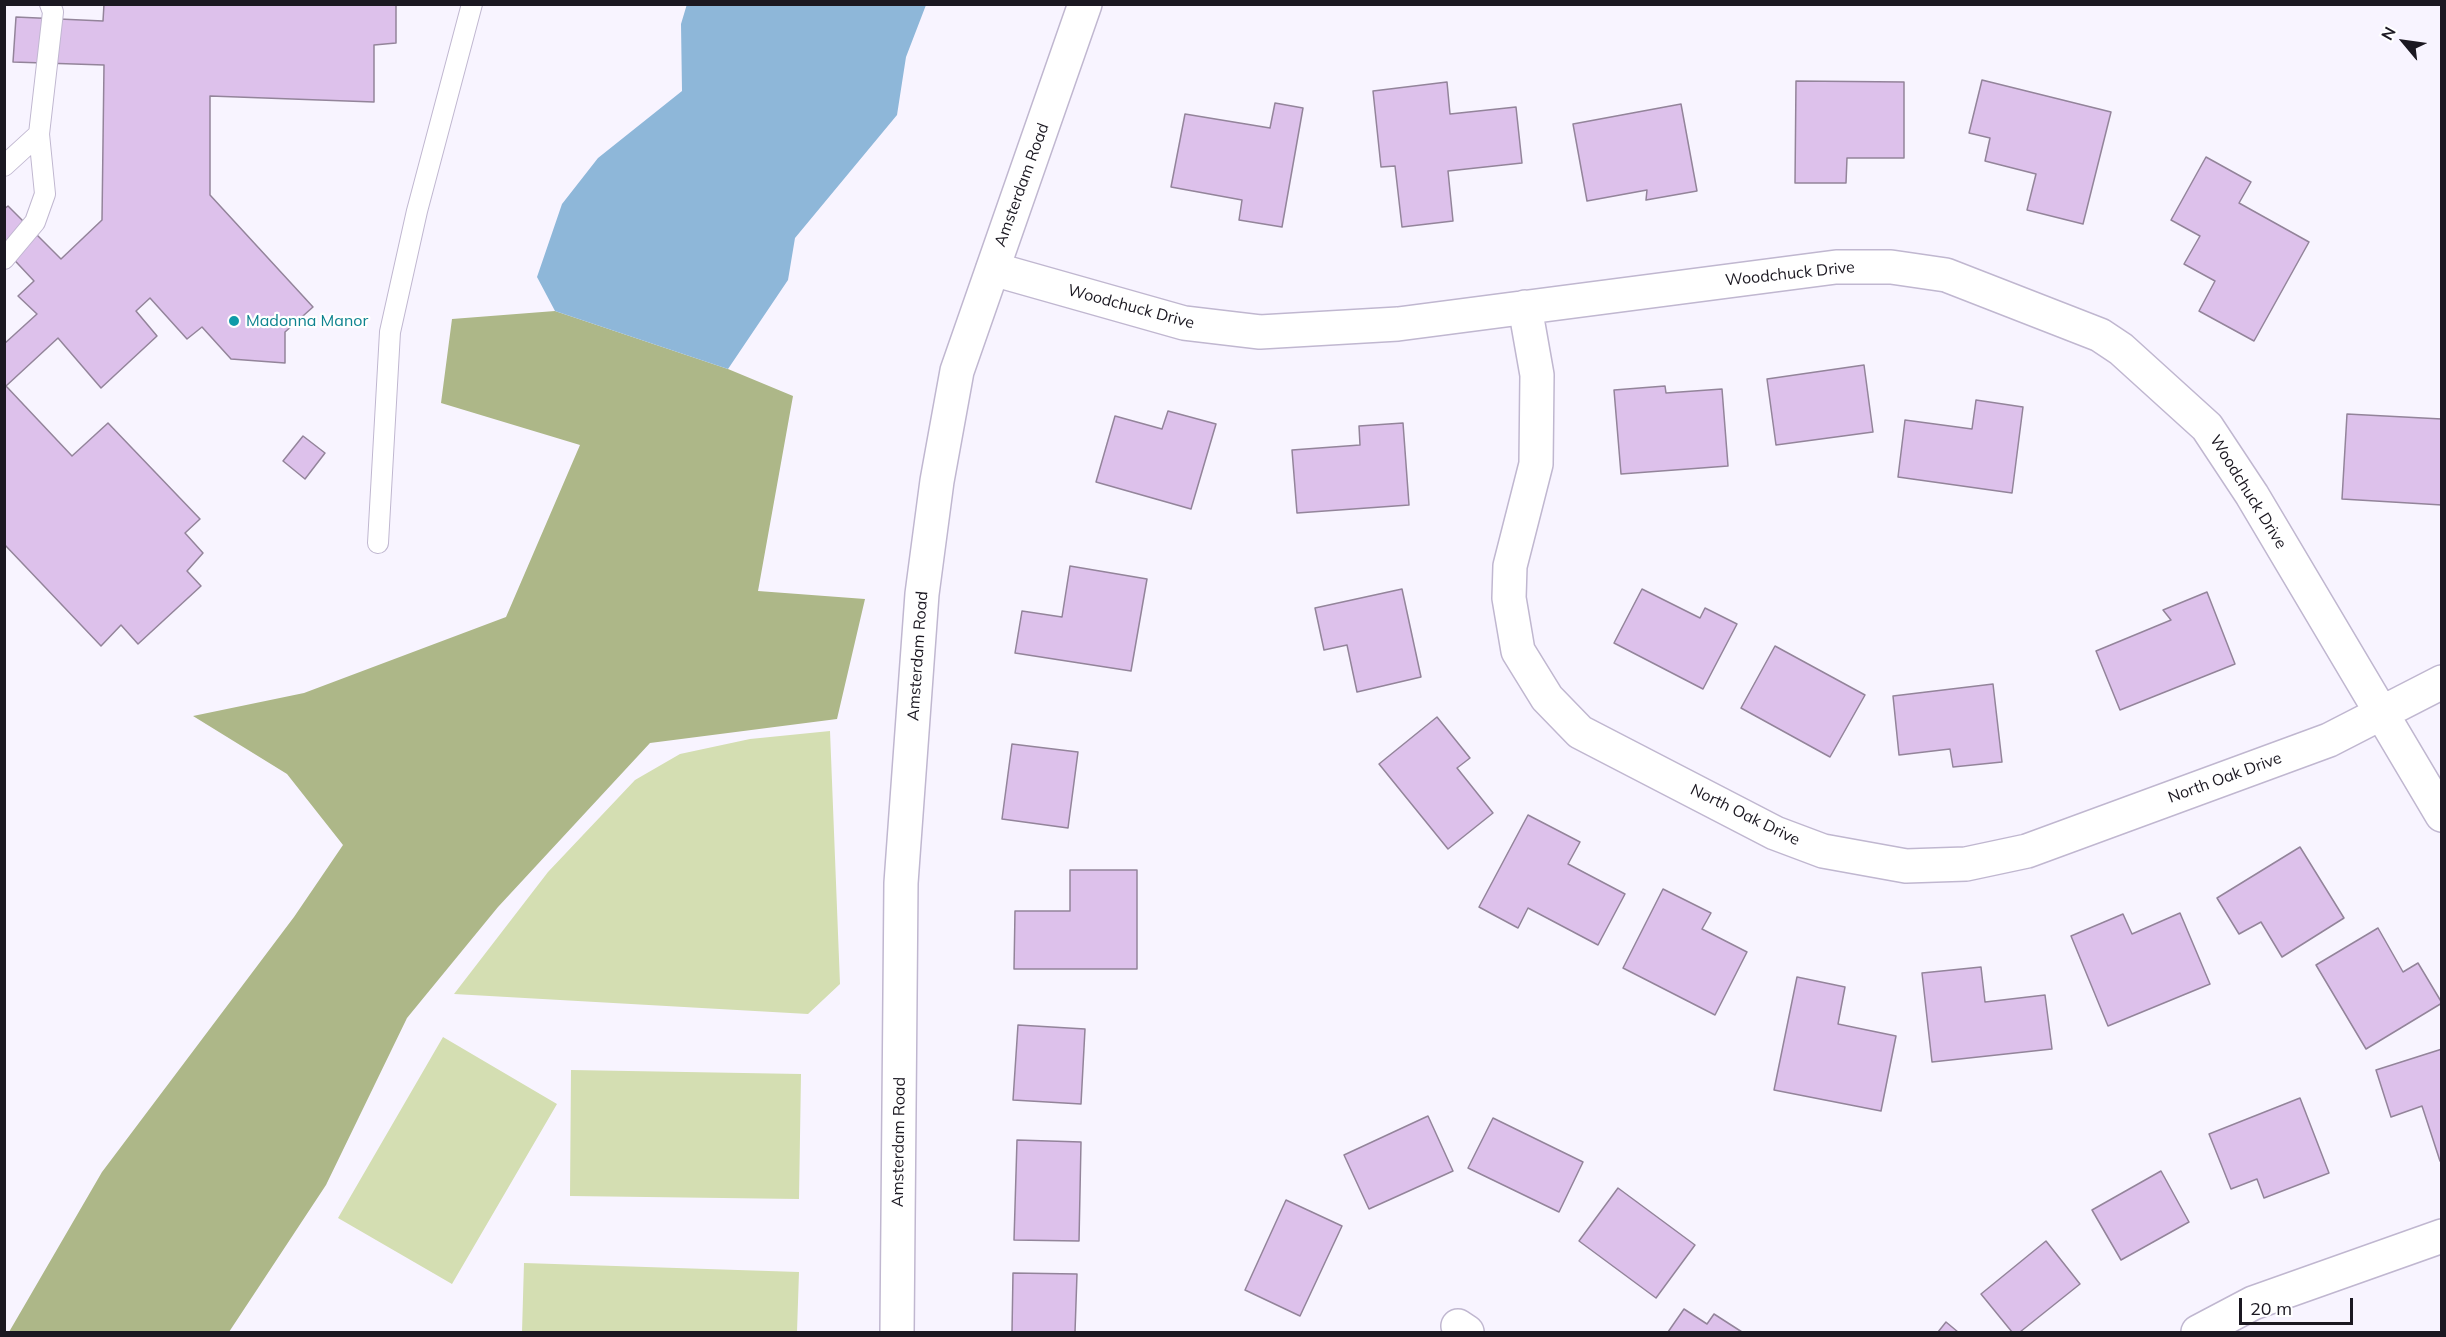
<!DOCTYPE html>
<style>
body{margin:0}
#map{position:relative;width:2446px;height:1337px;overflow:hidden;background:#f8f4ff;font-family:Mulish,sans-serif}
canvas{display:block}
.frame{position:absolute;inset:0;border:6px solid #1b1821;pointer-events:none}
.north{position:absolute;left:2374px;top:12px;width:60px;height:60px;-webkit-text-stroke:4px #fff;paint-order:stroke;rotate:299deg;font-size:16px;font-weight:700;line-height:24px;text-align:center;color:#1b1821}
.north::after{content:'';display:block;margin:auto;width:21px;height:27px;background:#1b1821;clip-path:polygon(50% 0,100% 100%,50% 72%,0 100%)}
.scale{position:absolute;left:2239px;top:1298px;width:114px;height:27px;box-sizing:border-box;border:3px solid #1b1821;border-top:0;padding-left:8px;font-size:18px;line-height:21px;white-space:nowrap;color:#1b1821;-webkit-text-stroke:4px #fff;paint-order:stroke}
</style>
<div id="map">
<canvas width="2446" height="1337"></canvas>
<div class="frame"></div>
<div class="north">N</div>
<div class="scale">20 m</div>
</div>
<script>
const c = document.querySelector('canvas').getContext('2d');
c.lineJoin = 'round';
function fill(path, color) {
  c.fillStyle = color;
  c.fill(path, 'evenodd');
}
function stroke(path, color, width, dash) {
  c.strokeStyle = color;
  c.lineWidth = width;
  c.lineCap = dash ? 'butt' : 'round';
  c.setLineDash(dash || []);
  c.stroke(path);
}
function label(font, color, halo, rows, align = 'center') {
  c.font = font + ' Mulish,sans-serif';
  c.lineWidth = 4.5;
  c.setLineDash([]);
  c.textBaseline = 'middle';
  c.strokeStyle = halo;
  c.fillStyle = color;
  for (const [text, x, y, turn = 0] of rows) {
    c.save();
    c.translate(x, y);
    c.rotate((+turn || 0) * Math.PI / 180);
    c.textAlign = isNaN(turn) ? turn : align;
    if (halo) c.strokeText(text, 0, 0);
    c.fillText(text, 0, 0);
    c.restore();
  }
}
fill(new Path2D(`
 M830,731L840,984L808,1014L454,994L548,872L635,780L680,754L750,739Z
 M443,1037L557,1104L452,1284L338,1218Z
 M571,1070L801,1074L799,1199L570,1196Z
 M524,1263L799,1272L797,1332H522Z`), '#d4deb2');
fill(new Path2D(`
 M555,311L728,369L793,396L758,591L865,599L837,719L650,743L498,907L407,1018L326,1185L229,1332H9L102,1172L294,917L343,845L287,774L193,716L304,693L506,617L580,445L441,403L452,319Z`), '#adb788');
fill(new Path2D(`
 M687,4L926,5L906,57L897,115L795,238L788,280L728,369L555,311L537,277L562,204L598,158L682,91L681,24Z`), '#8eb7d9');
const building = new Path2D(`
 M104,4H396V43L374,45V102L210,96V195L313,307L285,332V363L231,359L202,327L187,339L150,298L136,311L157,336L101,388L58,338L6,386L72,456L108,423L200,519L185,533L203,553L187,571L201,586L138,644L121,625L101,646L4,544V344L37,314L18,296L34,281L4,249V209L8,206L61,259L102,220L104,65L13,62L16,17L103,21Z
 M1982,80L2111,112L2083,224L2027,210L2036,174L1985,161L1990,138L1969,133Z
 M1796,81L1904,82V158H1847L1846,183H1795Z
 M1447,82L1450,114L1516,107L1522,163L1448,171L1453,221L1402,227L1395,166L1381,167L1373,91Z
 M1275,103L1303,108L1282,227L1239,220L1242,200L1171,187L1185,114L1270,128Z
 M1681,104L1697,191L1646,200L1647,190L1587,201L1573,124Z
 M2206,157L2251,182L2239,203L2309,242L2254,341L2199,311L2215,281L2184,264L2200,236L2171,220Z
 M1864,365L1873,432L1776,445L1767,379Z
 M1665,386L1666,393L1722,389L1728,466L1621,474L1614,390Z
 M1976,400L2023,407L2012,493L1898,477L1905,420L1972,429Z
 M1168,411L1216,424L1191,509L1096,482L1115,416L1162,429Z
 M2347,414L2442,419V505L2342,499Z
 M1403,423L1409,505L1297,513L1292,450L1360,445L1359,426Z
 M303,436L325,453L305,479L283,461Z
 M1070,566L1147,579L1131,671L1015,653L1022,611L1062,617Z
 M1402,589L1421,677L1357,692L1347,645L1324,650L1315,608Z
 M1642,589L1700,618L1705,608L1737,624L1703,689L1614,643Z
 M2207,592L2235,664L2120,710L2096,651L2171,620L2163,610Z
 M1775,646L1865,695L1830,757L1741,708Z
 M1993,684L2002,762L1953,767L1950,749L1899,755L1893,696Z
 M1437,717L1470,758L1457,768L1493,813L1448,849L1379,764Z
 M1012,744L1078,752L1068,828L1002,819Z
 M1528,815L1580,842L1568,864L1625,894L1598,945L1528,908L1518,928L1479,907Z
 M2300,847L2344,918L2282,957L2261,922L2239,934L2217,898Z
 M1070,870H1137V969H1014L1015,911H1070Z
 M1663,889L1711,913L1702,929L1747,952L1715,1015L1623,968Z
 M2180,913L2210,984L2108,1026L2071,936L2123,914L2132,934Z
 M2378,928L2403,972L2418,963L2442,1003L2366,1049L2316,965Z
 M1981,967L1985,1002L2045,995L2052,1049L1932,1062L1922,973Z
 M1797,977L1845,987L1838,1024L1896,1036L1881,1111L1774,1090Z
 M1018,1025L1085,1029L1081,1104L1013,1100Z
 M2442,1049V1161H2440L2422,1106L2391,1117L2376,1070Z
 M2300,1098L2329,1173L2264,1198L2257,1179L2231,1189L2209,1134Z
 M1428,1116L1453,1171L1369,1209L1344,1155Z
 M1493,1118L1583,1162L1559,1212L1468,1168Z
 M1017,1140L1081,1142L1079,1241L1014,1240Z
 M2161,1171L2189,1222L2121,1260L2092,1210Z
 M1618,1188L1695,1245L1656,1298L1579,1241Z
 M1286,1200L1342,1226L1300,1316L1245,1290Z
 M2046,1241L2080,1284L2020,1332H2012L1981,1294Z
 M1013,1273L1077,1274L1075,1332H1012Z
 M1684,1309L1707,1324L1714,1314L1742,1332H1668Z
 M1946,1322L1958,1332H1938Z`);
fill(building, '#ddc1eb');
stroke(building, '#93849a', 1.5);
const service = new Path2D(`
 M4,166L39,134L53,12L50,4
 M4,259L35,222L45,194L39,134
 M378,543L390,332L417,211L472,4`);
const minor = new Path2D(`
 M993,269L1184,323L1260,332L1398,324L1836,267H1891L1946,275L2100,335L2121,349L2207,427L2252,495L2442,815
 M1525,307L1537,375L1536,464L1510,566L1509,598L1518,651L1547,698L1580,732L1775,833L1823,851L1906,866L1966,864L2027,851L2329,740L2442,682
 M1458,1326L1467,1332
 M2198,1332L2253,1303L2442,1236`);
const tertiary = new Path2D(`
 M897,1332L901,883L922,594L937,481L957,371L1085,4`);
stroke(service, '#c0b7d0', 22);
stroke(minor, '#c0b7d0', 36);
stroke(tertiary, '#c0b7d0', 36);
stroke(service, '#fff', 20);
stroke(minor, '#fff', 33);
stroke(tertiary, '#fff', 33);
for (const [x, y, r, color] of [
 [234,321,6,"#0f9aa8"]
]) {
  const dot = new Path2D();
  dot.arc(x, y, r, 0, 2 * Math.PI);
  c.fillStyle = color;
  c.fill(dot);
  stroke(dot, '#fff', 2);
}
label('16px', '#1b1821', '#fff', [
 ["Amsterdam Road",1022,185,-70],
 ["Woodchuck Drive",1790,274,-6],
 ["Woodchuck Drive",1131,307,15],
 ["Woodchuck Drive",2248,492,58],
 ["Amsterdam Road",918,656,-86],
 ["North Oak Drive",2225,778,-20],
 ["North Oak Drive",1745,815,26],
 ["Amsterdam Road",899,1142,-89]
]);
label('16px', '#0d838f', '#fff', [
 ["Madonna Manor",246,321]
], 'left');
</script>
